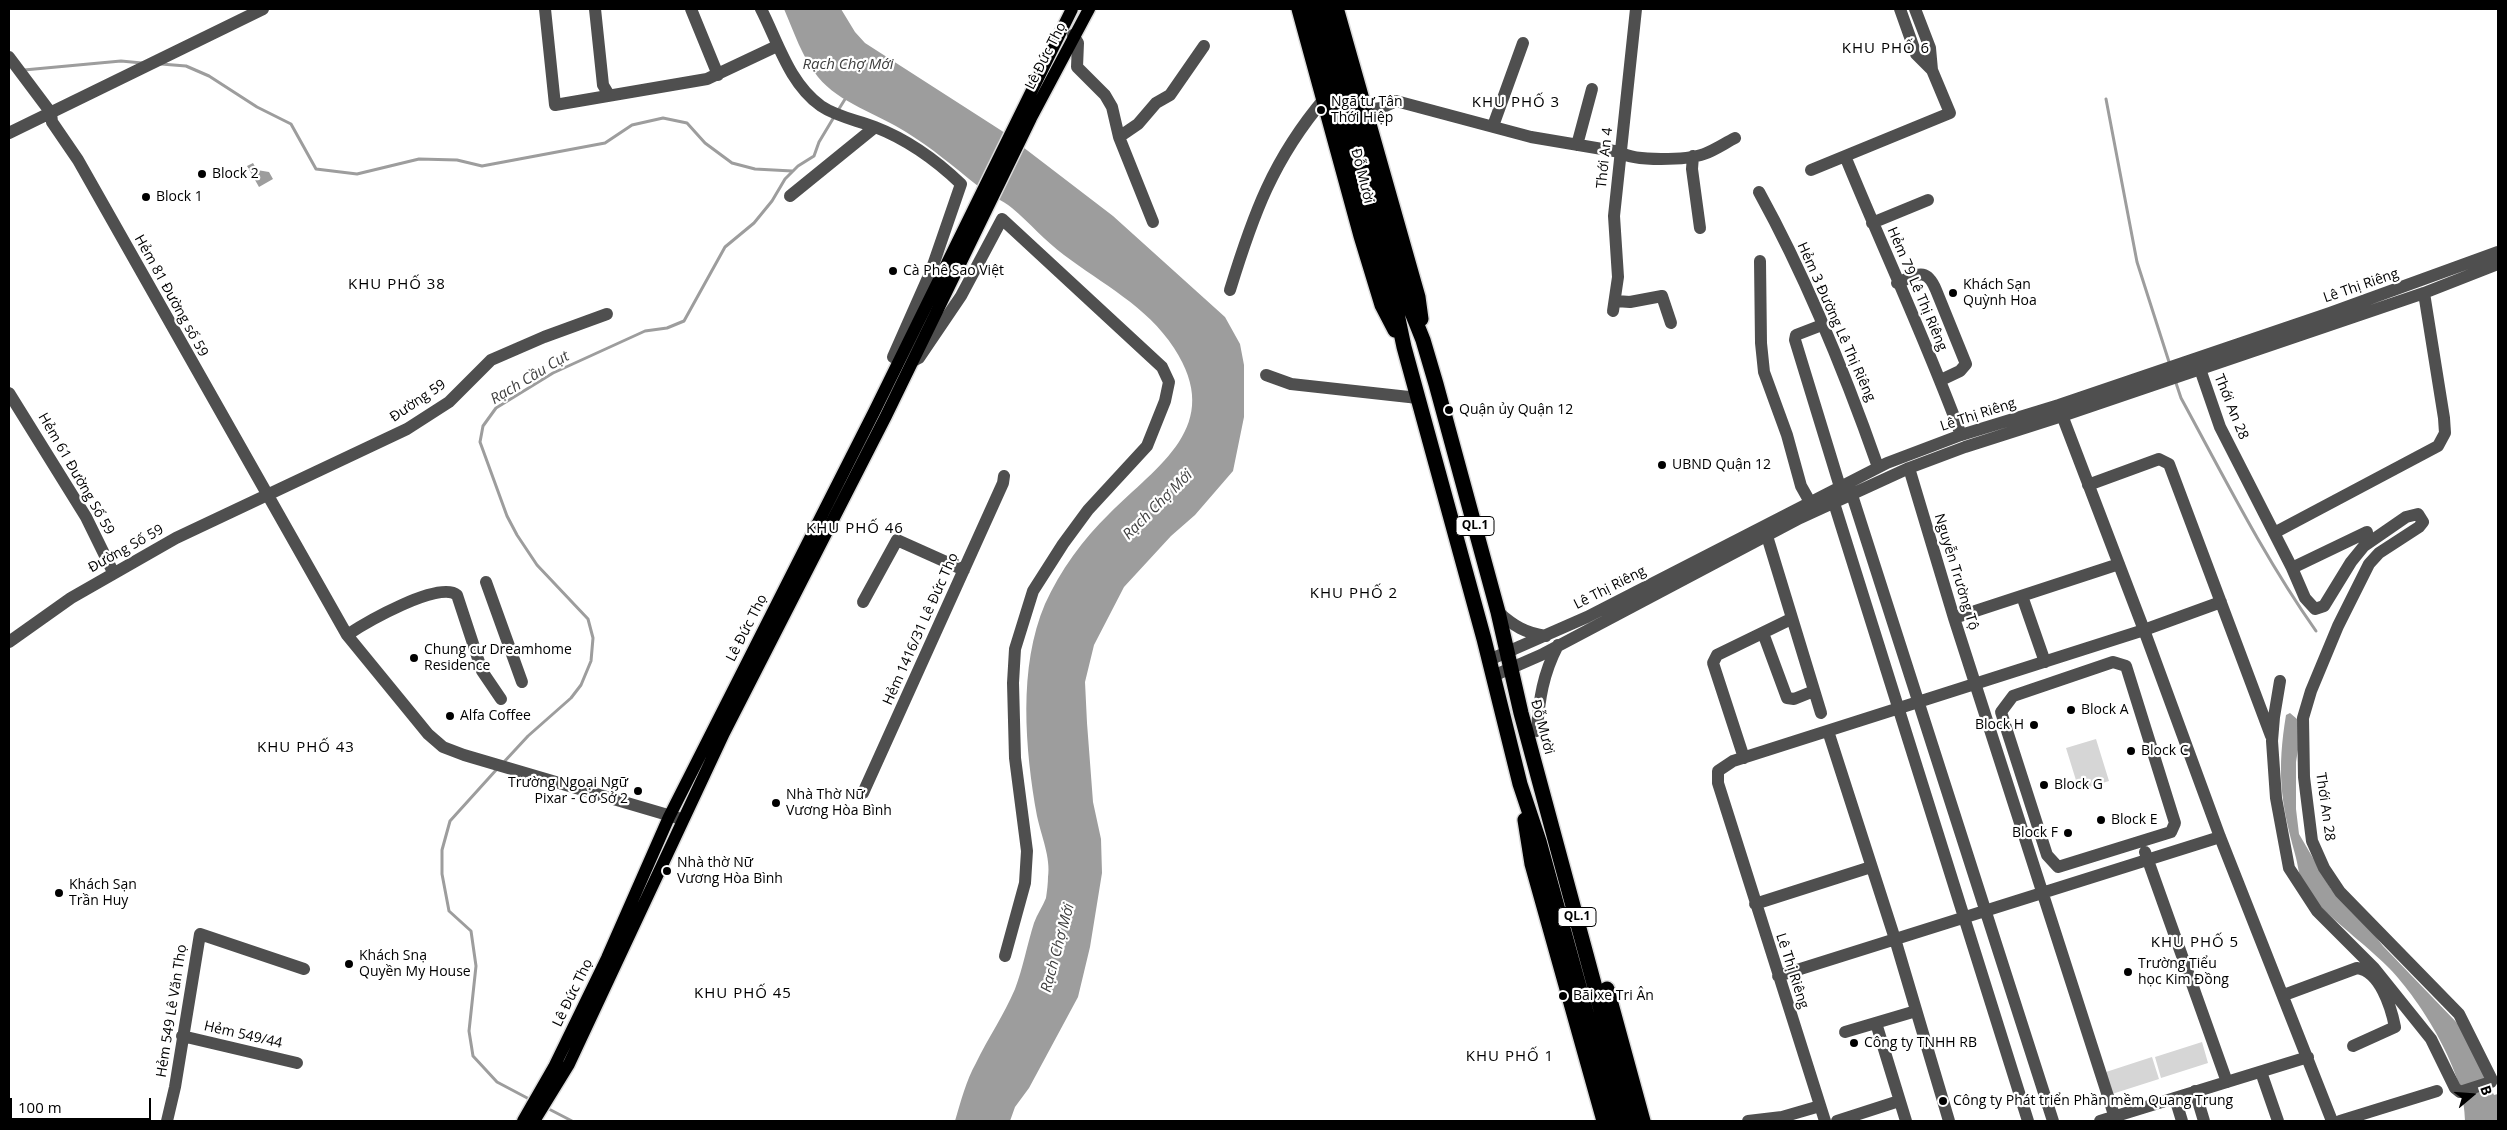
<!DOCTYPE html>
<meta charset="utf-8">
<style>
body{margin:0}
#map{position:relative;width:2507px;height:1130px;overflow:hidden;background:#fff;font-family:"Open Sans",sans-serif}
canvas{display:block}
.frame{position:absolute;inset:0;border:10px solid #000;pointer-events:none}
.north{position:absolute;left:2447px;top:1070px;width:50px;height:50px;-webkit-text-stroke:4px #fff;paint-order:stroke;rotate:72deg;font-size:14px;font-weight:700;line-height:20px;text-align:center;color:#000}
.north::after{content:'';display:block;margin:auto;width:18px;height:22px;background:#000;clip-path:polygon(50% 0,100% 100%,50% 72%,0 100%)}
.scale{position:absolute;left:10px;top:1098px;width:141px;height:22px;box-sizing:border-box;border:2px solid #000;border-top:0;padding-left:6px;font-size:15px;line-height:18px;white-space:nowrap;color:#000;-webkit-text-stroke:4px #fff;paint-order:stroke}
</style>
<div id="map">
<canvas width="2507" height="1130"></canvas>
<div class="frame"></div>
<div class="north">B</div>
<div class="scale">100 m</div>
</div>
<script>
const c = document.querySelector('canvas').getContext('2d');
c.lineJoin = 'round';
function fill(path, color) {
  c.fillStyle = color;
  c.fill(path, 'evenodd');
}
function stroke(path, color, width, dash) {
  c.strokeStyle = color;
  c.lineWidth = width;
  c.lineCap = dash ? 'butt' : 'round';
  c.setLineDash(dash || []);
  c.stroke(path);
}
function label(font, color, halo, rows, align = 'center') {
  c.font = font + ' "Open Sans",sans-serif';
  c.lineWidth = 4.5;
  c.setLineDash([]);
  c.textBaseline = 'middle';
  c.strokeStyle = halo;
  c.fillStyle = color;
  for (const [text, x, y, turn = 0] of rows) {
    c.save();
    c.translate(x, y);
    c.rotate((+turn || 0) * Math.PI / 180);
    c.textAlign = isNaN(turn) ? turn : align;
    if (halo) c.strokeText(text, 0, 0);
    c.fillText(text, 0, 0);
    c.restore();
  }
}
fill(new Path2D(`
 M2096,739L2109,781L2079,790L2066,748Z
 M2202,1042L2208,1063L2161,1078L2155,1057Z
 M2152,1057L2159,1079L2112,1094L2106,1072Z`), '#d6d6d6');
fill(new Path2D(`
 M784,9H841L855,32L865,43L1002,131L1113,216L1225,317L1240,344L1244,365V417L1233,471L1195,515L1171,536L1124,587L1094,645L1085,682L1087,723L1093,802L1101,839L1102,873L1090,947L1078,997L1029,1088L1015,1107L1010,1121H955C961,1101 966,1081 976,1063C988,1038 1004,1015 1015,989C1023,968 1027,945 1034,923C1037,914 1043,906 1046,898C1047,891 1048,883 1048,877C1051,858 1041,835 1037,816C1025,749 1018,667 1045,604C1060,571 1083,539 1109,514C1158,465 1225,426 1174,348C1147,306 1102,284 1064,255C1045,241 1030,223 1012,208C1002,200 988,194 978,186C954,167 932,148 906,132C878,114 839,103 818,77C802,57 794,32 784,9Z
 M253,163L257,170L269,172L273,179L259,187L247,166Z
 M2290,713L2297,719L2300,737L2296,762V809L2299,834L2331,889L2354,909L2383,946L2460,1026L2494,1095L2498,1094V1121H2465C2466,1074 2422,1002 2389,968C2381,960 2372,952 2364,945C2350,933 2311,901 2304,887C2299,878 2298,864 2295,854C2280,801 2277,770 2286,715Z`), '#9d9d9d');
stroke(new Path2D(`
 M161,64L186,66L209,76L257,107L291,124L316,169L357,174L419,159L457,160L482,166L605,143L632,125L663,118L687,123L705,143L732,163L755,169L792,171
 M24,70L121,61L142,63
 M2106,99L2137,262L2170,365
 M837,112L847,96
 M2175,380L2181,398C2224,477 2264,557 2316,631
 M503,763L528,736L571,698L581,685L591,661L593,638L588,619L537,565L517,535L507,516L480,442L483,426L496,408L553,373L645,331L667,328L684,321L725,247L754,223L772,201L785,179L798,166L814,156L819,142L834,117
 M497,769L450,821L442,850V874L449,911L471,931L476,966L469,1031L473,1056L497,1082L531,1100
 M545,1107L572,1121`), '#9d9d9d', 3);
const major = new Path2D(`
 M523,1121L554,1067L607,958L669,817L874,412L1072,9
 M534,1121L569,1064L724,733L886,416L1031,118L1089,9`);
const highway = new Path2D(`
 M1299,9L1361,236L1382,305L1395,330
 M1314,9L1395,304L1404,347L1484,639L1520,784L1539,841L1616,1121
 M1326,9L1407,300L1423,340L1436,384L1498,612L1521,713L1631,1121
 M1337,11L1418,297L1421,319
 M1525,820L1532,864L1604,1121
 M1607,989L1643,1121`);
stroke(major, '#dbdbdb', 15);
stroke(highway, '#dbdbdb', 18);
stroke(new Path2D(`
 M545,9L555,105L707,79L777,46
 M595,9L603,85L609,95
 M691,9L718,75
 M761,9C778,42 789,83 821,106C837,117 857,120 875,127C906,139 937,161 961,184L931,271L893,357
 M1900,9L1916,54L1932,70
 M1073,35L1078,43L1077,67L1105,95L1112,107L1119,137L1153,222
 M9,57L51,113L52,122L78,160L347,635L428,734L443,747L464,755L678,818
 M1367,110L1381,108L1396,101L1531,137L1620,152C1634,162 1688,160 1704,154C1715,150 1725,143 1735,138
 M1493,126L1523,43
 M9,133L263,9
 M1119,137L1138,124L1156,103L1170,95L1204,46
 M1577,145L1592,89
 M1693,156L1692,169L1700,228
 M1845,156C1883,249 1926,340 1961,435
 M1811,170L1950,113L1932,70L1930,48L1915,9
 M1759,192C1807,279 1845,373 1878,467
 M790,196L875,127
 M1872,223L1928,200
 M1760,261L1761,343L1764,372L1787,435L1801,486L1810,502
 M1897,283C1917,275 1926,266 1936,290L1966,364L1960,371L1941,380
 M1230,290C1253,215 1273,159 1325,98
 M1616,301L1630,302L1662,296L1671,323
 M1613,311L1618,277L1614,216L1636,9
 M1822,325L1796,335L1795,340L1840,487
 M915,360L919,358L961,296L1002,219L1162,367L1169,382L1165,401L1147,446L1088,510L1063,544L1033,591L1015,649L1013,683L1015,758L1027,851L1025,883L1005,956
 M2200,369L2220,427L2292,568L2305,598L2315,609L2324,606L2351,562L2364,546L2406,517L2418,514L2423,522L2419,527L2379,553L2369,564L2338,626L2311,691L2303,718L2304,777L2312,841L2324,868L2340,892L2459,1014L2492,1080L2491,1082L2460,1092L2455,1088L2431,1039L2374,968L2317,911L2289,868L2276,798L2272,741L2274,717L2280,681
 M1266,375L1291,384L1418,398
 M9,393L86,517L113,572
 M2060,410L2144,630L2220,837L2332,1121
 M1909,468L1954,618L2116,1121
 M2088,485L2159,459L2169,464L2271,736
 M1852,495L2053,1121
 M1834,503L2028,1121
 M2274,533L2438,446L2445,433L2444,418L2424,293
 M1767,536L1821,713
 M2292,568L2367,532
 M486,582L522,682
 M2022,596L2045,662
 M863,602L897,540L964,570
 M1498,612C1514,626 1525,633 1546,636
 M1954,618L2119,564
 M1763,633L1787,698L1794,699L1814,691
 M347,635C365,623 439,580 457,595L482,671L501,699
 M9,642L71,598L176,538L407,429L449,402L491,360L544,337L607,314
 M1489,660L1587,617L1887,463L1961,435L2059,405L2330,313L2498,252
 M2113,662L2126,666L2175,823L2171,832L2058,867L2047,855L2001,712L2013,696Z
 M1493,676L1541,655L1800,518L1909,468L1965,447L2062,416L2424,293L2498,264
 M1537,731C1539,699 1543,674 1558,645
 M1828,731L1895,939L1949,1121
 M1744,758L1713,663L1717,655L1791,619
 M863,793L1003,483L1004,476
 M2145,852L2227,1082
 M1755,904L1871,867
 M1778,976L2220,837
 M2284,995L2357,968C2380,971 2391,1007 2395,1027L2353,1046
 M1876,1023L1906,1121
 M1845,1032L1916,1011
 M182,1036L297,1063
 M2261,1072L2278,1121
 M2195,1091L2204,1121
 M2175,1098L2182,1121
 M167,1121L175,1087L200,934L304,969
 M1748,1121L1782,1117L1820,1106
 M1825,1121L1718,783V771L1733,761L2144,630L2221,602
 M1837,1121L1899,1101
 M2100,1121L2308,1057
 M2340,1121L2437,1091`), '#4f4f4f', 12);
stroke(major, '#000', 12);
stroke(highway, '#000', 15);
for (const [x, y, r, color] of [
 [1321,110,5,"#000"],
 [202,174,5,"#000"],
 [146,197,5,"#000"],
 [893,271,5,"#000"],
 [1953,293,5,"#000"],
 [1449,410,5,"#000"],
 [1662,465,5,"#000"],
 [414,658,5,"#000"],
 [2071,710,5,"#000"],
 [450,716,5,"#000"],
 [2034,725,5,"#000"],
 [2131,751,5,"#000"],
 [2044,785,5,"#000"],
 [638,791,5,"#000"],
 [776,803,5,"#000"],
 [2101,820,5,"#000"],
 [2068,833,5,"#000"],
 [667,871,5,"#000"],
 [59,893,5,"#000"],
 [349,964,5,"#000"],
 [2128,972,5,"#000"],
 [1563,996,5,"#000"],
 [1854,1043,5,"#000"],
 [1943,1101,5,"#000"]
]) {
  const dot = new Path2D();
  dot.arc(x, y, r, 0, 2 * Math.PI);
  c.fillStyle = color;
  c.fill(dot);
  stroke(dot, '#fff', 2);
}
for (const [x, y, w] of [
 [1475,526,38],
 [1577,917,38]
]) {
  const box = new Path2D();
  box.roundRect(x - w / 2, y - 9.5, w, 19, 4);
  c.fillStyle = '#fff';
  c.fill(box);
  stroke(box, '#000', 1);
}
label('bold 12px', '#000', null, [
 ["QL.1",1475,526],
 ["QL.1",1577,917]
]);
label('14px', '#000', '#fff', [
 ["Lê Đức Thọ",1046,56,-63],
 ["Thới An 4",1605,158,-84],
 ["Đỗ Mười",1362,176,76],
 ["Lê Thị Riêng",2361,286,-19],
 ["Hẻm 79 Lê Thị Riêng",1917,289,67],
 ["Hẻm 81 Đường số 59",171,296,61],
 ["Hẻm 3 Đường Lê Thị Riêng",1836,322,66],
 ["Đường 59",418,401,-34],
 ["Thới An 28",2231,407,68],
 ["Lê Thị Riêng",1978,415,-18],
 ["Hẻm 61 Đường Số 59",76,474,60],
 ["Đường Số 59",126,549,-29],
 ["Nguyễn Trường Tộ",1956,572,73],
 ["Lê Thị Riêng",1610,588,-27],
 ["Lê Đức Thọ",747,628,-63],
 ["Hẻm 1416/31 Lê Đức Thọ",921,629,-66],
 ["Đỗ Mười",1542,727,75],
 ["Thới An 28",2325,807,82],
 ["Lê Thị Riêng",1792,971,72],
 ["Lê Đức Thọ",573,993,-64],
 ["Hẻm 549 Lê Văn Thọ",172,1011,-81],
 ["Hẻm 549/44",243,1035,13]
]);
label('14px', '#000', '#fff', [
 ["Ngã tư Tân",1331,102],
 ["Thới Hiệp",1331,118],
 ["Block 2",212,174],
 ["Block 1",156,197],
 ["Cà Phê Sao Việt",903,271],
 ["Khách Sạn",1963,285],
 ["Quỳnh Hoa",1963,301],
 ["Quận ủy Quận 12",1459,410],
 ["UBND Quận 12",1672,465],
 ["Chung cư Dreamhome",424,650],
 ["Residence",424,666],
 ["Block A",2081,710],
 ["Alfa Coffee",460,716],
 ["Block H",2024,725,"right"],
 ["Block C",2141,751],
 ["Trường Ngoại Ngữ",628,783,"right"],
 ["Pixar - Cơ Sở 2",628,799,"right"],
 ["Block G",2054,785],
 ["Nhà Thờ Nữ",786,795],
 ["Vương Hòa Bình",786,811],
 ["Block E",2111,820],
 ["Block F",2058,833,"right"],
 ["Nhà thờ Nữ",677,863],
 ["Vương Hòa Bình",677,879],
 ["Khách Sạn",69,885],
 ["Trần Huy",69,901],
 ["Khách Snạ",359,956],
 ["Quyền My House",359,972],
 ["Trường Tiểu",2138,964],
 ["học Kim Đồng",2138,980],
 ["Bãi xe Tri Ân",1573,996],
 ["Công ty TNHH RB",1864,1043],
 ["Công ty Phát triển Phần mềm Quang Trung",1953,1101]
], 'left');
c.letterSpacing = '1px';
label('15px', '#000', '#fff', [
 ["KHU PHỐ 6",1886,49],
 ["KHU PHỐ 3",1516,103],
 ["KHU PHỐ 38",397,285],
 ["KHU PHỐ 46",855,529],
 ["KHU PHỐ 2",1354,594],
 ["KHU PHỐ 43",306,748],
 ["KHU PHỐ 5",2195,943],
 ["KHU PHỐ 45",743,994],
 ["KHU PHỐ 1",1510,1057]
]);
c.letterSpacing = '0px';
label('italic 15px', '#3e3e3e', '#fff', [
 ["Rạch Chợ Mới",848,65],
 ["Rạch Cầu Cụt",530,378,-31],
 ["Rạch Chợ Mới",1158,505,-45],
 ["Rạch Chợ Mới",1058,948,-75]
]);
</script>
